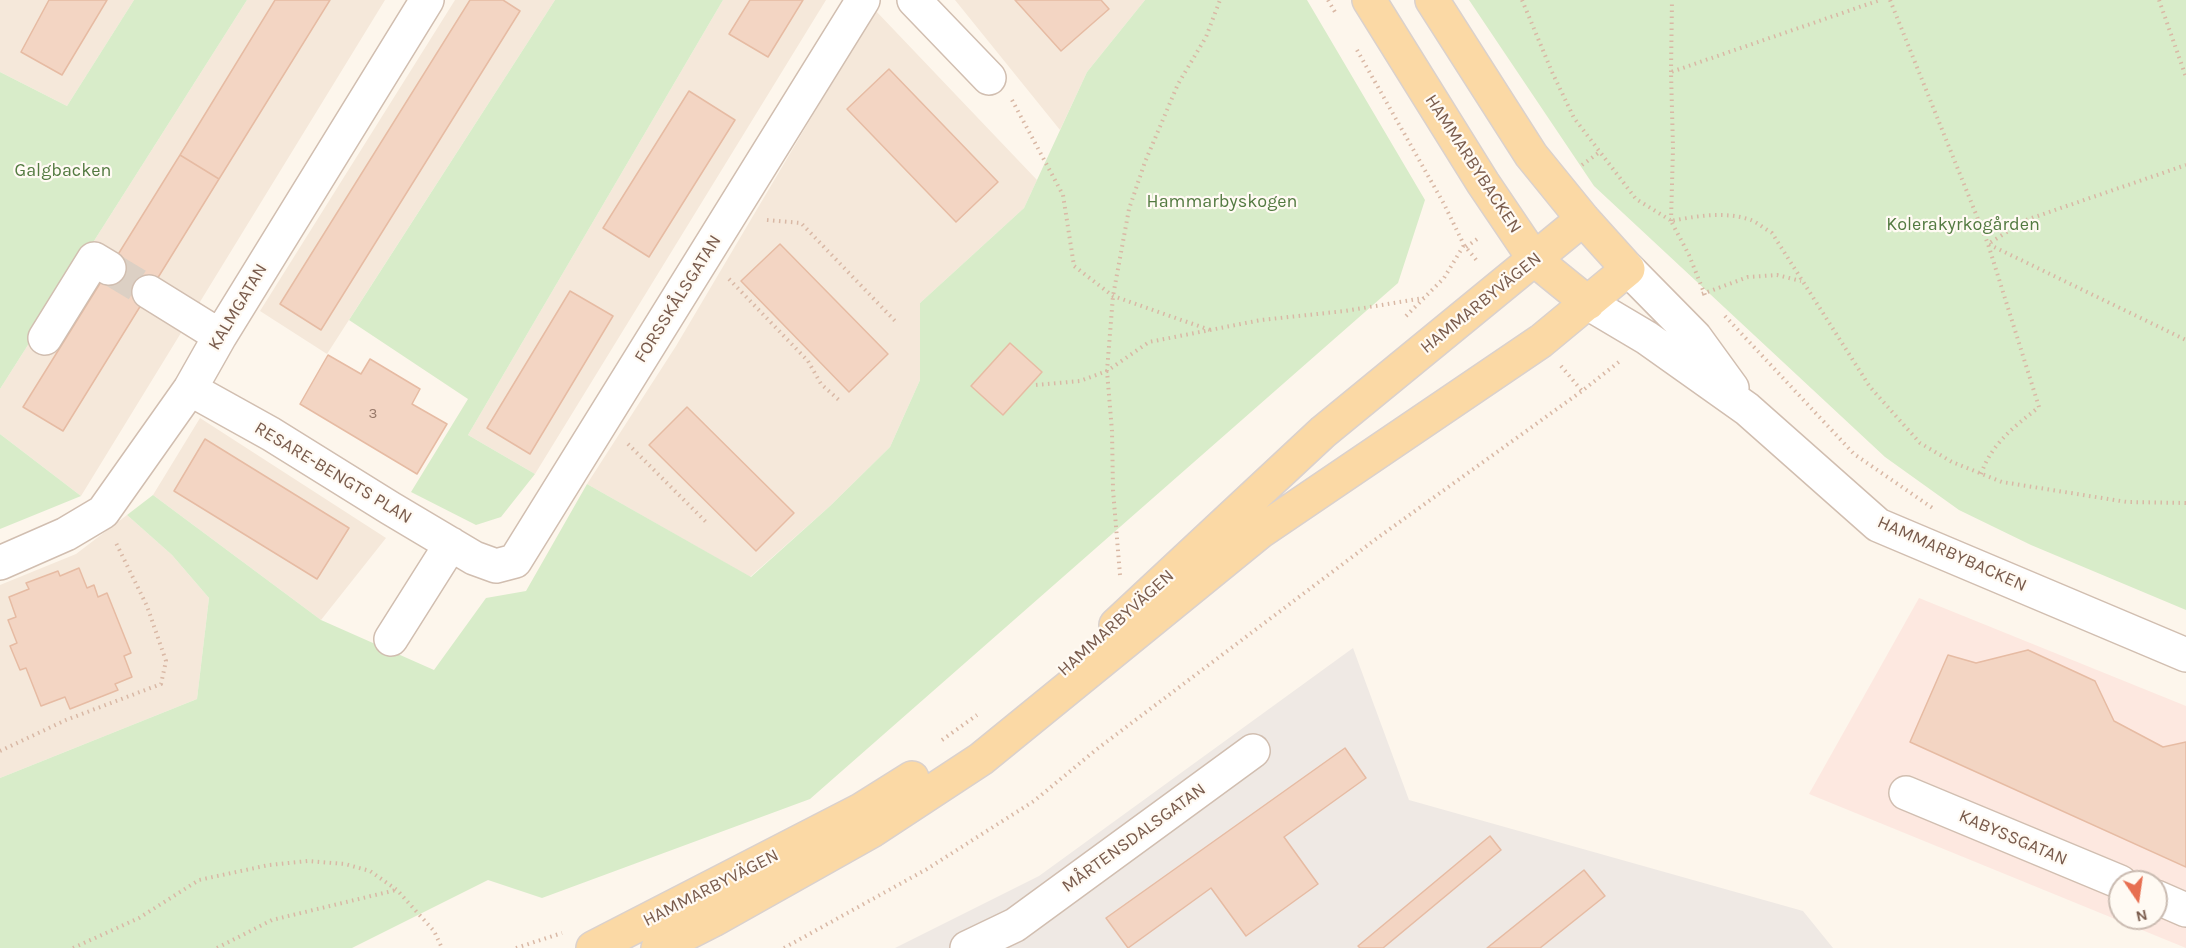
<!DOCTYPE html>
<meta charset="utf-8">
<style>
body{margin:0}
#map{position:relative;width:2186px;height:948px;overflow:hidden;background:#fdf6ec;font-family:Karla,sans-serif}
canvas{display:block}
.north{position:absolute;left:2108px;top:870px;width:60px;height:60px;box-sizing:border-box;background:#fffaf3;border:2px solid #cabbb1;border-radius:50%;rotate:167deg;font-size:16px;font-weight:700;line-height:24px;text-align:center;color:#7a5c4d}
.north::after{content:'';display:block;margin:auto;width:21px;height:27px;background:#e76f51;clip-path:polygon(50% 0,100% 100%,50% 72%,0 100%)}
</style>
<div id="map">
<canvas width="2186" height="948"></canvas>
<div class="north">N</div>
</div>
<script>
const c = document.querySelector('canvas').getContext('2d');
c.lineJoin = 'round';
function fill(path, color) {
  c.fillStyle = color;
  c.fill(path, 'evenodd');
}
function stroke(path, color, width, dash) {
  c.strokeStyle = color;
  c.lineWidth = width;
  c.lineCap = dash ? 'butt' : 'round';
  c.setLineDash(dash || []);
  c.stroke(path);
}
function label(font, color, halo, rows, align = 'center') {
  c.font = font + ' Karla,sans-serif';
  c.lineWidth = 4.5;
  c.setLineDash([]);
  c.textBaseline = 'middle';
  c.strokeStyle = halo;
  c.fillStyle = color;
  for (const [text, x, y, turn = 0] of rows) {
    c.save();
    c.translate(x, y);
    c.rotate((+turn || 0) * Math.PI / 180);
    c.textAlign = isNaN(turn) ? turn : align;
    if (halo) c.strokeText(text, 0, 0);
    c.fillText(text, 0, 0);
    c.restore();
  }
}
fill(new Path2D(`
 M0,0H134L67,106L0,72Z
 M247,0H385L81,496L0,434V389Z
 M455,0H555L327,354L260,311Z
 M723,0H826L535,474L468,435Z
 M955,0H1145L1087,72L1060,130Z
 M875,10L1037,180L1024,208L920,303V380L890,447L830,506L750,577L587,484L676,346Z
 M200,418L386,538L321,620L153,495Z
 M127,515L172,555L209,598L197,699L0,778V585L76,554Z`), '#f5e8da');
fill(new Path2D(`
 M1919,598L2186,706V948L1809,794ZM2120,882H2156V918H2120Z`), '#fde8e0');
fill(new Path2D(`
 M1353,648L1409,800L1803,911L1833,948H895L1039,876Z`), '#efe9e4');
fill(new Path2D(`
 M134,0H247L0,389V72L67,106Z
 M555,0H723L468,435L535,474L501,517L476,525L411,492L468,399L349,320Z
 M1145,0H1307L1425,200L1398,283L810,799L542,898L488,880L352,948H0V778L197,699L209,598L172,555L127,515L153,495L321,620L434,670L486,598L526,591L587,484L751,577L830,506L890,447L920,380V303L1024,208L1087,72Z
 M1469,0H2186V610L2031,545L1959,510L1885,457L1594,186Z
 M0,434L81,496L0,529Z`), '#d8ecc9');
const building = new Path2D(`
 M49,0H107L62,75L21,52Z
 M275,0H330L219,179L180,155Z
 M470,0H503L520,11L321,330L280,304Z
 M750,0H803L768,57L729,34Z
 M1015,0H1101L1109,9L1061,51Z
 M889,69L998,182L956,222L847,109Z
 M689,91L735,120L649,257L603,228Z
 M180,155L219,179L63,431L23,407Z
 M780,244L888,354L849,392L741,281Z
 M570,291L613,316L530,454L487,428Z
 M1010,343L1042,372L1003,415L971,386Z
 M328,355L361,374L370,359L420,389L412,404L447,424L417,474L300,404Z
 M687,407L794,513L756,551L649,445Z
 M205,439L349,528L317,579L174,491Z
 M79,568L87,588L94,585L98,597L107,593L131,653L124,656L132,677L115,684L118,690L70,709L65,697L41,706L26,668L20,670L10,646L17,643L8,620L16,617L9,597L29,589L26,583L58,571L60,576Z
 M2028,650L2095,681L2114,721L2163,747L2186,742V867L1910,742L1948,655L1976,663Z
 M1345,748L1366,778L1284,837L1318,884L1246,936L1211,888L1128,948L1106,918Z
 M1490,836L1501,850L1383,948H1360L1358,946Z
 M1584,870L1605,896L1540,948H1487Z`);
fill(building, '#f3d5c3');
stroke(building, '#e6bba3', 1.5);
stroke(new Path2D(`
 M109,268L149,292`), '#dcd0c4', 33, [33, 16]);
const minor = new Path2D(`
 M914,0L989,78
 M1628,269L1695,337L1732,388
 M149,292L220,336
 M1588,303L1647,338L1747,409L1878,525L2186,655
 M45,338L94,259L109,268
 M190,389L271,434L390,508L474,558L496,566L515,561L863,0
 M0,563L66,534L103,512L190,389L220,336L427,0
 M391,639L451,544
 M1906,793L2120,882
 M2156,897L2186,910
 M967,948L1015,925L1253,751`);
const major = new Path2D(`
 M1369,0L1483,183L1535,260L1588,303
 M1116,625L1323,432L1583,219
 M593,948L861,810L912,778
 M658,948L713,920L873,830L981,759L1261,531L1541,341L1628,269L1583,219L1531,155L1432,0`);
stroke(minor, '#d1beb0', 36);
stroke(major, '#dad1cd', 36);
stroke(new Path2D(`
 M1328,0L1335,12
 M1522,0L1552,72L1574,118L1636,199L1670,220
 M1890,0L1988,244L2186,340
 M2159,0L2186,77
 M1357,50L1444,204L1464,245L1478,262
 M1671,72L1672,0
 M1012,100L1063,195L1074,266L1113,296L1210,330
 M1582,165L1601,151
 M767,220L801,223L897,323
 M1671,221L1673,148L1671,72L1880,0
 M1466,247L1480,237
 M729,279L808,361L821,384L839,400
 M1702,294L1748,277L1777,275L1801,281
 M1705,295L1689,255L1671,221C1696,216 1726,211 1751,220C1758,223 1765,229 1772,233L1870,387L1920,443L1952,462L2002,482L2127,502L2186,503
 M1406,316L1444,278L1464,245
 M1725,316L1854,454L1934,509
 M1561,366L1582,391
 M1036,385L1080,381L1107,371L1149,342L1261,320L1345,311L1424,298
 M628,444L708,524
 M1981,474C1992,443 2014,427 2039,407L1988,244L2026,220L2186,165
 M1120,575L1113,490L1112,431L1107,371L1113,296L1129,209L1145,162L1178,84L1206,37L1220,0
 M942,740L977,715
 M0,751L66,720L161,684L166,661L147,606L116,543
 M73,948L139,918L199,880L269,865L308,861L345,864L370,871L397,890L434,931L442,948
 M217,948L272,920L396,890
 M516,948L562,933
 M784,948L927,869L1034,801L1097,749L1376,539L1582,391L1620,361`), '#d9b8a5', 4, [1.5, 4.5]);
stroke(minor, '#fff', 33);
stroke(major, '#fbd9a5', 33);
label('15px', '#987a6a', null, [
 ["3",373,414]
]);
label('18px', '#7a5c4d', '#fffaf3', [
 ["HAMMARBYBACKEN",1473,164,57],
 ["FORSSKÅLSGATAN",678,299,-58],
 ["HAMMARBYVÄGEN",1481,303,-39],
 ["KALMGATAN",238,307,-59],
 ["RESARE-BENGTS PLAN",333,473,31],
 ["HAMMARBYBACKEN",1952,554,24],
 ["HAMMARBYVÄGEN",1116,623,-42],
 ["MÅRTENSDALSGATAN",1134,838,-36],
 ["KABYSSGATAN",2013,838,23],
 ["HAMMARBYVÄGEN",711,888,-27]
]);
label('18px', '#537a41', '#fffaf3', [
 ["Galgbacken",63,171],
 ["Hammarbyskogen",1222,202],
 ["Kolerakyrkogården",1963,225]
]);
</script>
